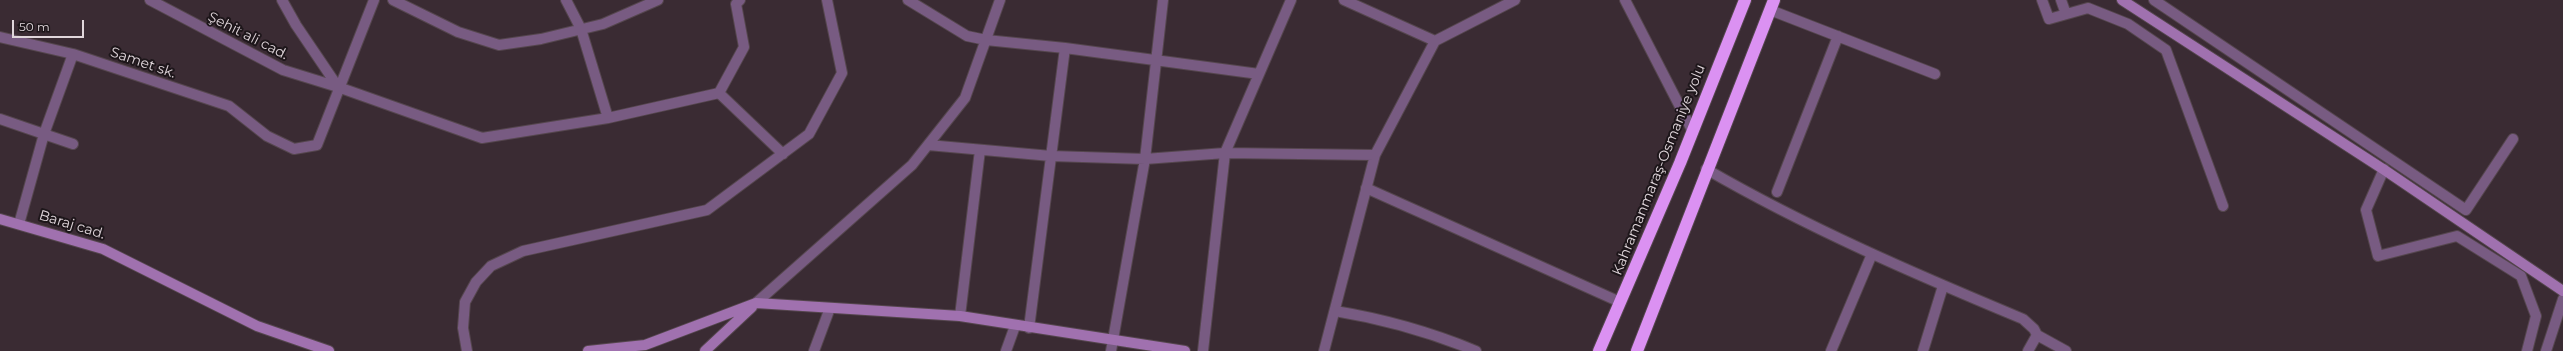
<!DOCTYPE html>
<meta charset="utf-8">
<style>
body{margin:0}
#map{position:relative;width:2563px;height:351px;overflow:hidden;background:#3a2b33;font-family:Montserrat,sans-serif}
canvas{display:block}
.scale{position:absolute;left:12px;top:20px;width:72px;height:18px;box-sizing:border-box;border:2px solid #e0d6db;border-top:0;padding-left:5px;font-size:12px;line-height:14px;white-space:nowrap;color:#e0d6db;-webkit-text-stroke:3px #1d161a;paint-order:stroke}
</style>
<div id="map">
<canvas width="2563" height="351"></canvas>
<div class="scale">50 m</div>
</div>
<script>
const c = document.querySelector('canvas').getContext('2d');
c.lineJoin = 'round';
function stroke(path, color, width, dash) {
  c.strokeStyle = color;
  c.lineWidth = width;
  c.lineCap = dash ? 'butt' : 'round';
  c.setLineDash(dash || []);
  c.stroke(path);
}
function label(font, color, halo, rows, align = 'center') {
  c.font = font + ' Montserrat,sans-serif';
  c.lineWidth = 4;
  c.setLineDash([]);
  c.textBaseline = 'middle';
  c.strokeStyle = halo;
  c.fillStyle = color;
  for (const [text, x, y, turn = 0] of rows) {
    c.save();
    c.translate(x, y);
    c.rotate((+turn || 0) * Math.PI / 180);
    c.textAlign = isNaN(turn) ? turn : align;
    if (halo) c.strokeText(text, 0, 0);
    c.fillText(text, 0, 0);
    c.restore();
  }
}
const street = new Path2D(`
 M150,0L283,70L338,87L482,138L608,118L719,93L744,47L736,4L740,0
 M282,0L296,25L338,87
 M393,0L458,32L499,45L541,39L603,24L658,0
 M566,0L581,29L608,118
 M908,0L967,36L986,40L1065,48L1259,74
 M1344,0L1435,41
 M1625,0L1692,130
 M2042,0L2049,19L2088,8L2128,24L2166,50L2223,206
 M2061,0L2066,14
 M2154,0L2466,210L2513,139
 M1770,10L1935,74
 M0,37L73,54L229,106L267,136L294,149L317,145L374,0
 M719,93L783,154
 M0,119L73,144
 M928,145L1051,156L1145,159L1225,153L1375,155
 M1706,169C1808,228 1915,274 2023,319L2034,329L2037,335L2066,351
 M2384,169L2366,210L2378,256L2457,236L2521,276L2536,316L2527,351
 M1366,188L1620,302
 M1777,192L1838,36
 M19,224L44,134L73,54
 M756,303L912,165L965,98L1000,0
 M1335,311C1384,319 1430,332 1476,351
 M960,316L980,150
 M1029,328L1065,48
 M467,351L463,328L465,302L476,282L491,266L523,251L707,210L809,134L842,73L827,0
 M814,351L830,308
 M1006,351L1015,326
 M1111,351L1145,159L1163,0
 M1203,351L1225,153L1291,0
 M1324,351L1375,155L1435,41L1515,0
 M1831,351L1872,254
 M1923,351L1943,286
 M2028,351L2037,335
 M2546,351L2563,299`);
const secondary = new Path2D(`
 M2122,0L2386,171L2563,291
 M0,219L103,249L257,326L329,351
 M588,351L645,345L756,303L960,316L1185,351
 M705,351L752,307`);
const highway = new Path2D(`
 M1599,351L1680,163L1745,0
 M1637,351L1774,0`);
stroke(street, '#55464e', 12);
stroke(secondary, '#55464e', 12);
stroke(highway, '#55464e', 14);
stroke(street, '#785b82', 10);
stroke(secondary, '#a071af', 10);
stroke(highway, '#db91f2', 12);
label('14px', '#e0d6db', '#1d161a', [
 ["Şehit ali cad.",248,36,27],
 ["Samet sk.",143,63,19],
 ["Kahramanmaraş-Osmaniye yolu",1659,170,-68],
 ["Baraj cad.",72,225,17]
]);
</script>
